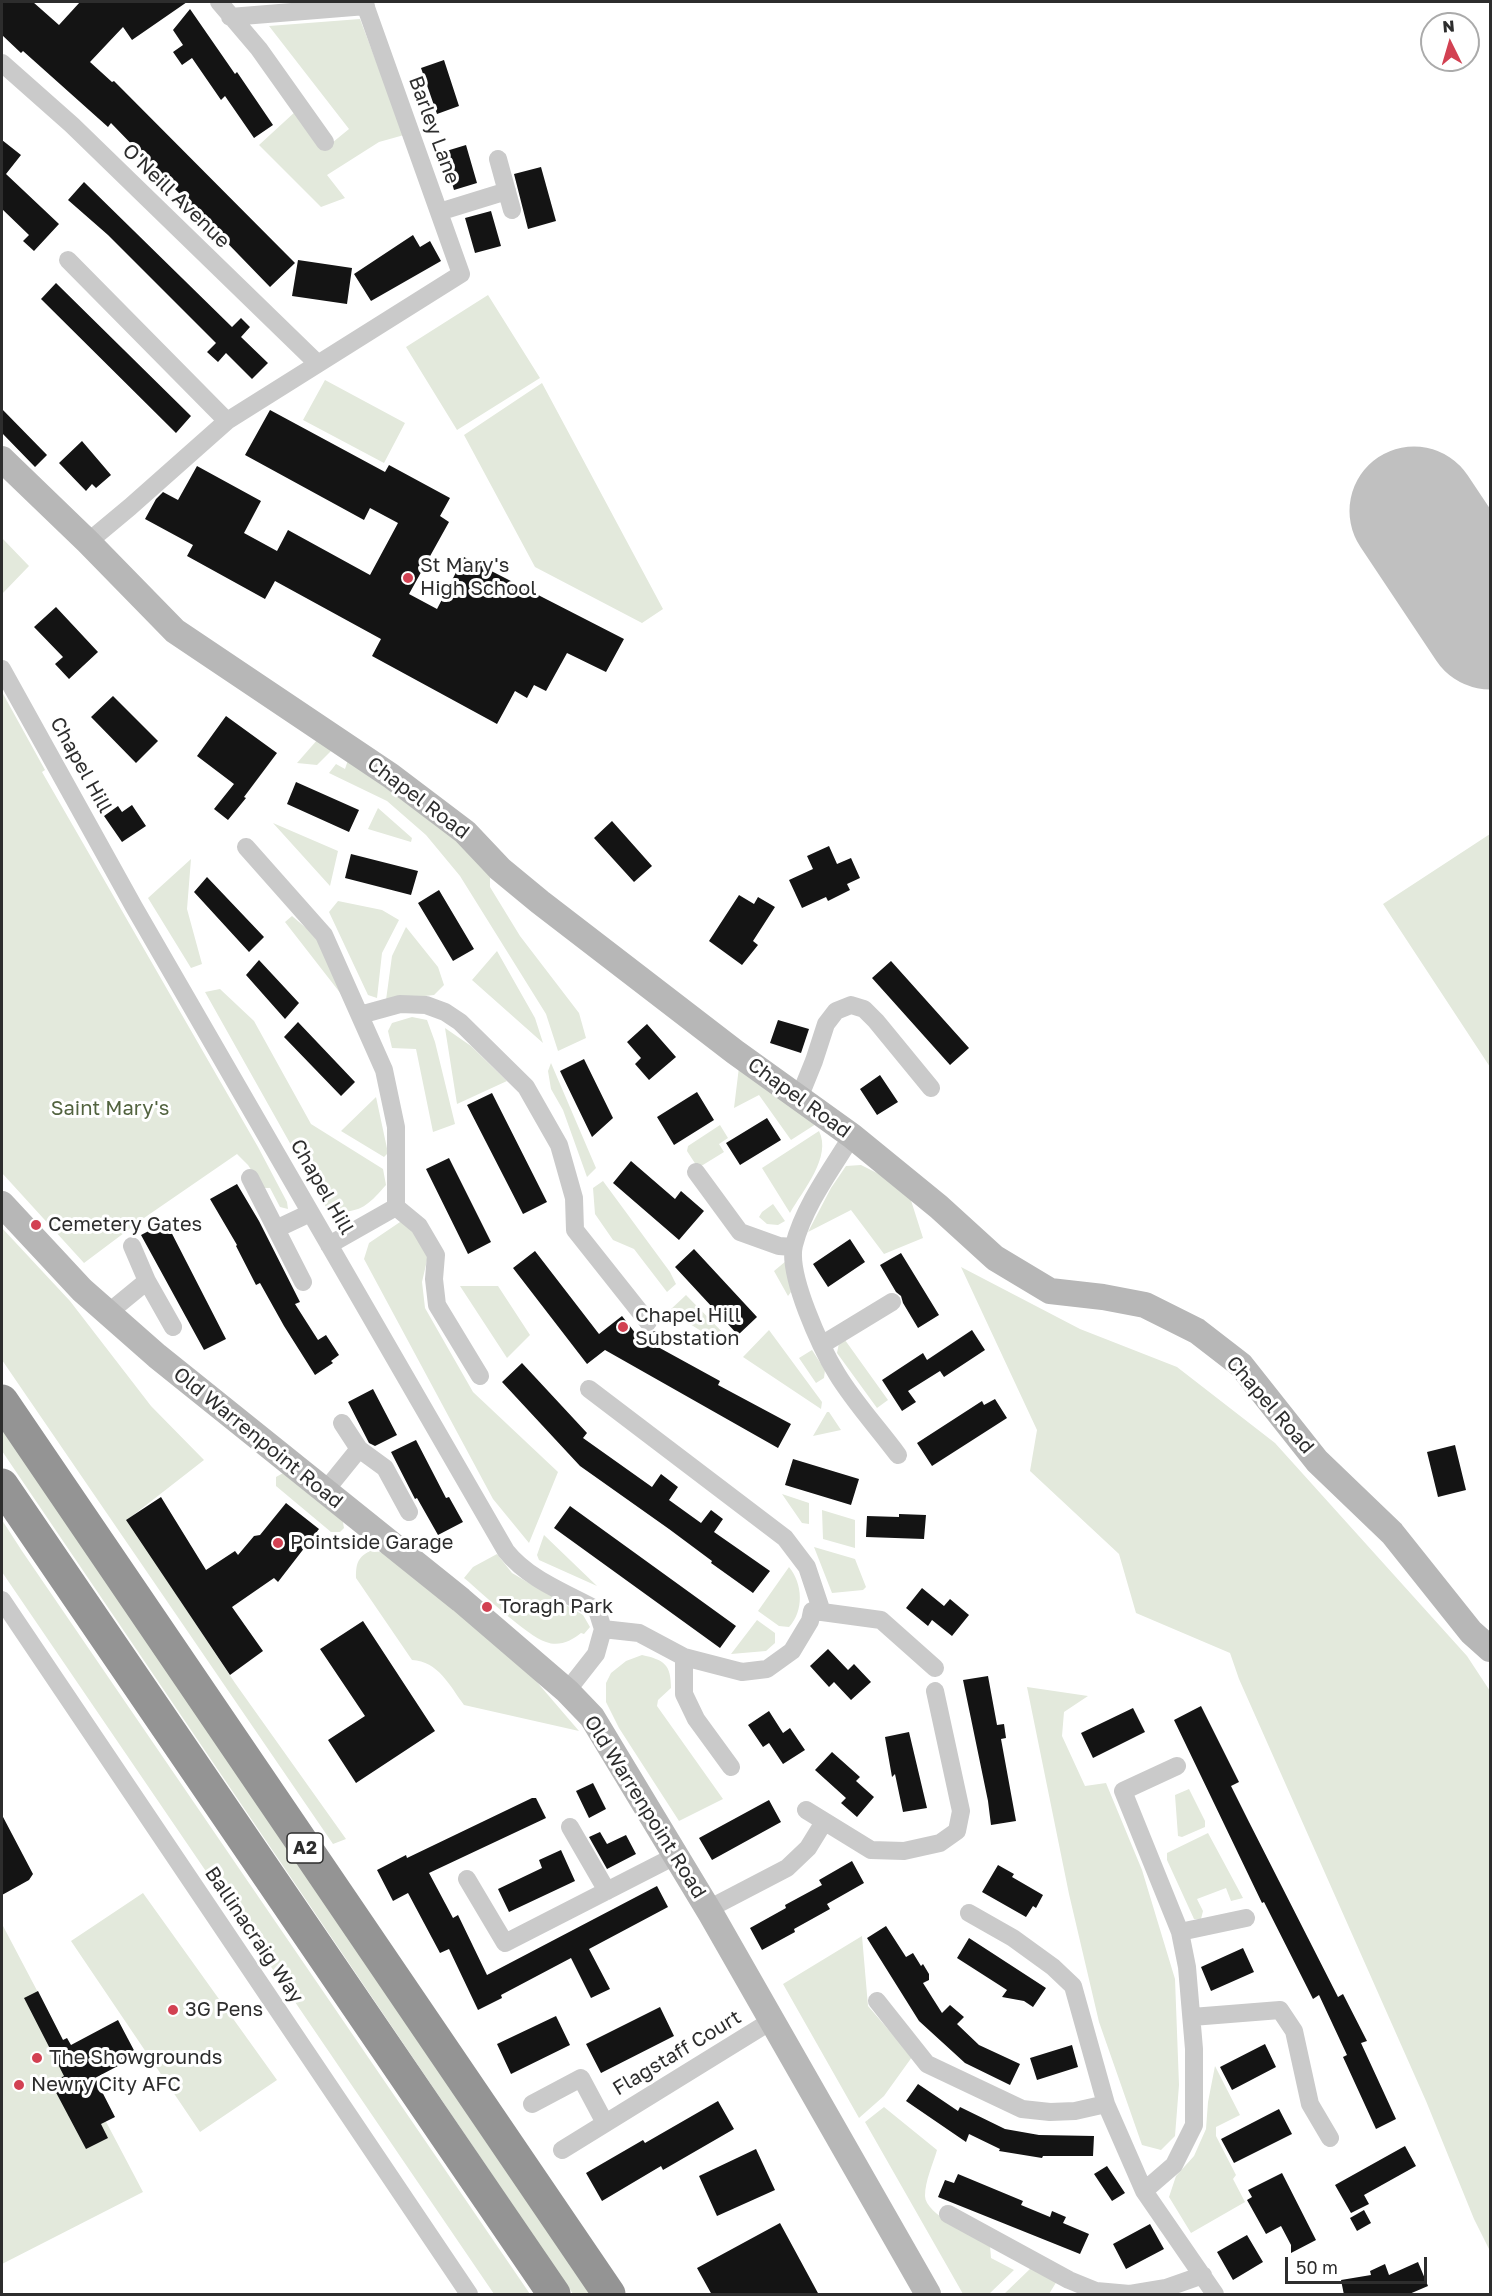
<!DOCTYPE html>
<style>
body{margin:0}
#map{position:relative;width:1492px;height:2296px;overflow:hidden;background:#fff;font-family:"Golos Text",sans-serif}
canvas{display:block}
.frame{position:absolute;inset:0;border:3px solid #2d2d2d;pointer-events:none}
.north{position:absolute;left:1420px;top:12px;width:60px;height:60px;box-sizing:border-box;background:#fff;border:2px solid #ababab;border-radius:50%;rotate:355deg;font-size:16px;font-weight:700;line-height:24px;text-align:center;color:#2d2d2d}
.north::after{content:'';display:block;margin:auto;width:21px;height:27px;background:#d24152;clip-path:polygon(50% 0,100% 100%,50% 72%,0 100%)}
.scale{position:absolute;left:1285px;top:2257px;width:142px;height:27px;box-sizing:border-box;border:3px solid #2d2d2d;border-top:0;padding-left:8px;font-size:18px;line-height:21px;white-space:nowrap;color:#2d2d2d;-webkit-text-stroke:4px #fff;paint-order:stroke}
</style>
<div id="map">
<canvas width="1492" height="2296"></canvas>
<div class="frame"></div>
<div class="north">N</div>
<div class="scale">50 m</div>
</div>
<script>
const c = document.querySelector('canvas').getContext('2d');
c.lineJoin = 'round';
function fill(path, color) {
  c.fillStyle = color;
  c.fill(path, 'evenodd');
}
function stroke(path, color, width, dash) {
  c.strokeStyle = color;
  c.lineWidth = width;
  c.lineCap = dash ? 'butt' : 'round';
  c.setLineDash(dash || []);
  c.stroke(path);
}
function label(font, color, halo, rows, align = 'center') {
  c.font = font + ' "Golos Text",sans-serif';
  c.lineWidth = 6;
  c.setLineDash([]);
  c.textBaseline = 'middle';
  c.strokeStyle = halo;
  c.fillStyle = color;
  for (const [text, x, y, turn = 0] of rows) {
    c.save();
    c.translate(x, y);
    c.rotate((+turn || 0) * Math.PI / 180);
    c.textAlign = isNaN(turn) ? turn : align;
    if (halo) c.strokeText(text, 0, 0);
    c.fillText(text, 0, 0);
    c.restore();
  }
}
fill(new Path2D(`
 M360,19L404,135L379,142L327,175L345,198L321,207L259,145L296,111L327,147L349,129L269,26Z
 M488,295L540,378L457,430L406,347Z
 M325,380L405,423L384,463L303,420Z
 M542,383L663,609L642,623L535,567L464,435Z
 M2,538L29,566L2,594Z
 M2,692L45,770L42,772L258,1147L287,1202L288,1209L280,1207L270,1188H263L248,1165L237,1154L144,1218L84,1263L2,1173Z
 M318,739L333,749L317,765L297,763Z
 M348,760L453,838L490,873V887L520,936L579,1013L586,1038L558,1051L546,1014L460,876L426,835L387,801L329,773L336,764L345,769Z
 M378,808L412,838L411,842L368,829Z
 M273,823L338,851L330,886Z
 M1490,834V1067L1383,904Z
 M191,859L187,909L202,964L191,968L148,898Z
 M338,901L382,910L399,920L382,953L377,998L368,995L329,912Z
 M292,916L319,939L348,1003L285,922Z
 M406,927L438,967L444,985L434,995L386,1000L392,956Z
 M497,951L535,1018L543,1043L472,980Z
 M220,989L254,1021L311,1124L383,1169L386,1185C367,1207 357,1216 327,1209L205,992Z
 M412,1017L427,1020L435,1042L455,1124L433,1132L416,1049L392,1048L388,1031L392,1023Z
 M445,1028L471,1046L507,1081L457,1104Z
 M551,1063L596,1168L587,1177L563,1110L551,1089L548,1071Z
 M739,1067L816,1124L791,1140L759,1095L734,1108Z
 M376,1097L388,1153L384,1157L341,1131Z
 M720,1125L728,1138L719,1144L724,1152L698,1168L687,1151L688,1146Z
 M819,1131C832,1157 803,1190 790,1213L762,1168Z
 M861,1165L893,1181L908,1191L923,1238L884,1254L851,1210L808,1232L831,1188L846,1166Z
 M603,1181L670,1272L676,1284L667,1292L634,1249L613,1240L595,1214L593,1188Z
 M773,1204L785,1221L778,1225L767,1224L759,1217L762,1212Z
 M403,1220L419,1239L428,1256L422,1282L425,1308L473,1392L558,1472L529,1543L493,1499L364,1259L369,1243Z
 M2,1228L70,1301L151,1406L204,1460L127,1520L235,1683L346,1839L333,1844L2,1360Z
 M786,1261L791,1292L788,1296L774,1271Z
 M961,1267L1080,1329L1177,1367L1275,1443L1467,1656L1490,1691V2251L1474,2219L1426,2101L1239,1679L1230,1653L1136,1613L1119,1554L1030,1471L1037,1430Z
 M460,1286H498L530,1335L507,1358Z
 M686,1295L734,1344L730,1349L669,1311Z
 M769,1330L822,1402L821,1409L743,1357Z
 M845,1340L888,1400L877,1408L837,1353L839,1343Z
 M812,1350L825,1370L824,1378L816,1383L799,1358Z
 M827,1412H829L841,1430L813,1436Z
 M2,1420L595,2294H573L2,1451Z
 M285,1472L342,1517L344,1528L340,1532H331L276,1486V1477Z
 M782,1494L809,1503V1524L802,1523Z
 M822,1510L855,1520V1548L823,1539Z
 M2,1520L22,1551L530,2294H494L2,1572Z
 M544,1535L597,1586L539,1560L537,1555Z
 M814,1547L855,1559L866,1587L863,1590L832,1593Z
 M372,1550L387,1554L524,1667L579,1731L464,1705C450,1686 438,1661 412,1660L356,1578C356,1562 358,1557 372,1550Z
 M497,1554L512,1573L583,1615L590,1627L584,1634L581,1633C571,1641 559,1647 546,1642C527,1636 482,1593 464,1578L473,1567Z
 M789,1567C803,1584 804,1611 789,1627L779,1626L758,1611Z
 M757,1620L775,1633V1643L766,1651L731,1654Z
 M642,1655C664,1660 671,1664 671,1688L658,1700L657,1706L723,1799L679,1821L619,1728L606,1702V1683L611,1673L626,1661Z
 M1027,1687L1088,1696L1064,1712L1062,1736L1085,1786L1106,1783L1142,1870L1175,1979L1179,2085L1175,2136L1161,2150L1142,2145L1099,2022L1069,1894Z
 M1189,1789L1205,1821V1827L1182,1837L1178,1836L1175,1795Z
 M1208,1833L1243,1898L1231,1901L1226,1888L1197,1899L1203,1911L1201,1919H1194L1167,1860V1853Z
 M143,1893L277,2080L200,2132L71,1941Z
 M2,1924L143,2192L2,2264Z
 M862,1936L868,2006L912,2057L884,2096L859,2118L783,1984Z
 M1215,2066L1240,2115L1216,2127V2136L1236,2175L1233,2179L1245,2202L1191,2233L1169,2197L1176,2176L1194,2156L1206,2129L1208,2102Z
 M884,2107L937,2150C933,2164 925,2181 925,2196C925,2214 974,2237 990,2246L991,2258L1014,2270L989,2294H963L865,2122Z
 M1031,2268L1057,2281L1049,2294H1004Z`), '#e3e9dc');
stroke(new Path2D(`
 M1414,511L1411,499L1421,478`), '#c0c0c0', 51);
stroke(new Path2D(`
 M1414,511L1490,625`), '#c0c0c0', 129);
fill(new Path2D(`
 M2,2H33L59,25L80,2H187L132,40L123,27L90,62L112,82L114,81L295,263L270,287L111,123L108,127L23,51L21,53L2,35Z
 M190,9L235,74L237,72L273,125L254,138L225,96L221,100L192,58L182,65L173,52L183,45L173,30Z
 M444,60L459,106L437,114L421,68Z
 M2,140L21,155L6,174L59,224L34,251L23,241L29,235L2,209Z
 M466,145L477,183L454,190L443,152Z
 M541,167L556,221L528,229L514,174Z
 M84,182L232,327L241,318L250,327L241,337L268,363L252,379L226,353L218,362L207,352L216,343L108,235L68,200Z
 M491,211L501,246L475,253L465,218Z
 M413,235L420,247L430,241L441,261L371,301L354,274Z
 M298,260L352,268L347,304L292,296Z
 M56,283L191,416L176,433L41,299Z
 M2,409L47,455L35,467L2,433Z
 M270,410L385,472L389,465L450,498L440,516L449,522L409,594L437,609L464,557L624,639L606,672L567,653L546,691L534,685L527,698L515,691L497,724L372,656L381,639L275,581L265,599L187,556L193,545L145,519L156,499L163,492L178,500L197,466L261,501L244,533L277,551L288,530L370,575L398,523L370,508L364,520L245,455Z
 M82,441L111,475L96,488L92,484L86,491L59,463Z
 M56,607L98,652L69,679L55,664L63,657L34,627Z
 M113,696L158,741L136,763L91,717Z
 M226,716L277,753L244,797L246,798L228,820L214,809L234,784L197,756Z
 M296,782L359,810L349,832L287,804Z
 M132,805L146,826L122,842L104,816L118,806L122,812Z
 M612,821L652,866L634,882L594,838Z
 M829,846L837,864L851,858L860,878L847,884L850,890L828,901L826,897L802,908L789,880L813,869L807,856Z
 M351,854L418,871L411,895L345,878Z
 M207,877L264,937L249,952L194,892Z
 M439,890L474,949L453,961L418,903Z
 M739,895L754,904L758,897L775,907L753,941L758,945L742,965L709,941Z
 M259,960L299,1003L285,1019L246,975Z
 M891,961L969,1048L950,1065L872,978Z
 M778,1020L809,1029L801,1053L770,1043Z
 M298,1022L355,1082L341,1096L284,1037Z
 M647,1024L676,1057L649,1080L635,1064L641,1058L627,1042Z
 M584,1059L613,1118L592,1137L560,1071Z
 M880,1075L898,1102L877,1115L860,1089Z
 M697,1092L714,1120L674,1145L657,1117Z
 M492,1093L547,1202L523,1214L467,1105Z
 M767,1118L781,1140L740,1165L726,1143Z
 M449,1158L491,1242L468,1254L426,1169Z
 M631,1161L675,1199L681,1191L704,1211L679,1240L613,1183Z
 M237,1184L259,1221L300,1302L295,1304L318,1340L326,1335L339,1355L331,1361L333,1363L315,1375L284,1326L260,1283L256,1285L236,1246L237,1245L210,1199Z
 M166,1222L226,1339L204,1350L141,1235Z
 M850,1239L865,1262L828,1287L813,1264Z
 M694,1249L757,1317L738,1335L675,1267Z
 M535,1251L599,1334L622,1316L643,1343L649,1333L655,1331L664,1336L658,1347L720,1381L718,1385L791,1424L778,1448L605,1350L587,1364L513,1268Z
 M901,1253L939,1315L918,1328L903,1303L901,1296L896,1292L880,1265Z
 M972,1330L985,1350L944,1377L940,1371L908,1391L916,1402L902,1411L882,1380L923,1353L927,1360Z
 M522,1363L587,1433L583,1438L652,1487L661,1474L678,1487L669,1500L701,1523L711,1510L723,1519L714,1532L770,1571L753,1593L711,1563L712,1561L669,1529L580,1466L502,1382Z
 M373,1389L397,1435L375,1446L369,1443L348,1402Z
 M995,1399L1007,1418L932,1466L917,1443L982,1401L984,1405Z
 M416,1440L446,1498L449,1497L463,1522L438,1535L417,1498L415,1499L391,1452Z
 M1455,1445L1466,1490L1438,1497L1427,1452Z
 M793,1459L859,1479L851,1505L785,1485Z
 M161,1497L206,1570L235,1551L238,1555L254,1536L260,1535L286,1503L319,1529L278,1582L274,1578L232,1607L263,1651L230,1675L126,1520Z
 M570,1506L736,1626L720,1648L554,1528Z
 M899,1514L926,1515L924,1539L866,1537L867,1516L899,1517Z
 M922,1588L944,1606L950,1599L969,1615L952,1636L932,1620L928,1626L906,1608Z
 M363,1621L435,1731L356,1783L328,1740L365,1716L320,1649Z
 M828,1649L848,1670L854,1664L871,1682L851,1700L834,1682L829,1687L810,1666Z
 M988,1676L997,1725L1004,1724L1006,1738L1001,1739L1016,1821L991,1825L988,1801L963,1680Z
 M1201,1706L1239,1782L1231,1786L1249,1822L1338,1997L1343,1994L1367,2041L1361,2043L1396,2119L1376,2129L1343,2057L1347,2055L1319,1995L1313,1999L1264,1902L1262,1903L1174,1720Z
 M1133,1708L1145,1732L1093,1758L1081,1733Z
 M769,1711L783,1733L790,1728L805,1750L783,1764L769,1743L763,1747L748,1725Z
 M909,1732L927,1808L903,1812L895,1774L892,1777L885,1737Z
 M832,1752L860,1777L856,1781L874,1797L857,1817L841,1803L846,1798L815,1770Z
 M593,1783L606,1809L589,1818L576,1791Z
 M532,1798H536L546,1818L429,1873L453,1918L458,1915L487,1975L657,1886L668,1907L589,1949L610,1989L591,1998L571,1958L501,1995L502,1998L478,2010L449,1949L440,1953L408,1893L393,1901L377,1870L406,1855L407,1858Z
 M769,1800L781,1822L712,1860L699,1838Z
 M2,1815L33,1874L29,1880L2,1895Z
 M600,1832L607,1844L626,1835L636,1854L607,1869L589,1837Z
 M561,1850L575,1881L509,1912L498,1889L542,1868L539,1860Z
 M852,1861L864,1883L827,1904L830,1909L794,1929L795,1932L762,1950L750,1928L786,1908L785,1905L822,1885L819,1880Z
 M998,1865L1014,1874L1012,1877L1043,1895L1036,1908L1033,1906L1026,1917L982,1892Z
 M886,1926L906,1957L913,1953L921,1966L923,1964L929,1974V1980L923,1983L942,2013L950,2005L964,2017L957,2024L979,2045L1020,2064L1010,2085L965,2063L919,2021L867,1938Z
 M969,1938L1046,1988L1033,2007L1024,2001L1002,1997L1007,1990L957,1958Z
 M1243,1948L1254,1972L1211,1991L1201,1967Z
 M38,1991L63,2040L67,2038L71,2045L118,2020L137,2056L95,2078L115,2117L101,2124L108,2138L86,2149L51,2083L64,2076L24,1998Z
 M660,2007L674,2036L601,2073L586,2044Z
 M556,2016L570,2045L511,2074L497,2044Z
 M1265,2044L1276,2067L1232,2090L1220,2067Z
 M1072,2045L1078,2067L1037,2080L1030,2058Z
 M918,2084L958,2111L960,2107L1005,2129L1039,2135L1094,2136L1093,2156H1043L1042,2158L999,2151L1000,2149L969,2134L966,2142L906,2101Z
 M718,2101L734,2129L663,2170L661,2166L602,2201L586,2173L643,2140L645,2143Z
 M1279,2109L1292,2134L1234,2163L1221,2139Z
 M1405,2146L1416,2166L1364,2195L1369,2204L1351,2213L1335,2185Z
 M756,2149L775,2190L717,2216L699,2176Z
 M1107,2166L1125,2193L1112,2201L1094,2174Z
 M1282,2173L1316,2240L1291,2253V2245L1281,2226L1266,2234L1247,2200L1252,2197L1248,2190Z
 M958,2174L1023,2201L1021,2205L1050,2217L1052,2211L1066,2217L1063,2223L1089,2234L1080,2254L938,2197L945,2180L954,2183Z
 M1364,2210L1371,2223L1357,2231L1350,2218Z
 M780,2223L819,2295H712L697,2268Z
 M1150,2224L1164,2249L1126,2269L1113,2244Z
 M1247,2235L1263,2262L1233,2280L1217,2252Z
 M1418,2262L1428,2286L1407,2295H1344L1341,2280L1371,2275L1370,2271L1385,2264L1389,2275Z`), '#141414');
stroke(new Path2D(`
 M219,2L259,49L325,142
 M230,17L366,6
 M2,63L72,125L317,363
 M498,159L512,210
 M439,212L507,191
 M68,260L227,421
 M88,542L130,507L227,421L461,274L364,2
 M2,669L134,907L506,1551C528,1579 566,1593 597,1610L603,1629L596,1654L567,1691
 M246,847L324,935L384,1070L396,1127V1207L329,1245
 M360,1015L400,1004L426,1005L445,1012L460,1022L526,1087L559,1145L574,1198L575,1230L648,1322
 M799,1098L814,1061L826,1024L836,1011L851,1005L864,1009L876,1021L931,1088
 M852,1136C831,1170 804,1206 794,1245C787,1275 821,1348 837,1374C854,1402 878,1428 898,1455
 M696,1172L740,1232L779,1246L793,1247
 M250,1178L303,1282
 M396,1207L419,1226L436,1255L434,1279L437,1305L480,1376
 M276,1229L310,1213
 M132,1246L147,1281L173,1327
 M108,1313L147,1281
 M823,1344L892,1302
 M589,1389L785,1538L807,1567L822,1612L812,1611L810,1621L792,1651L767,1669L742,1672L684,1657L639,1633L603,1629
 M342,1423L359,1449L385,1468L409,1512
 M325,1491L359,1449
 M2,1600L469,2294
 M822,1612L881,1620L935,1668
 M684,1657V1694L696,1719L731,1767
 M806,1810L871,1850L904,1851L940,1843L957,1831L961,1811L935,1691
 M570,1827L607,1891
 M467,1879L505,1943L675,1856
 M969,1913L1013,1938L1053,1967L1073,1986L1106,2104L1144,2191L1215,2294
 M711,1914L716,1905L787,1868L808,1848L824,1822
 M1180,1932L1246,1918
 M877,2001L927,2064L1022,2109L1050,2112L1075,2111L1106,2104
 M1192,2017L1280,2010L1294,2031L1310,2104L1330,2138
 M532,2104L581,2078L605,2123
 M562,2150L771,2021
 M1144,2191L1174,2165L1194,2125V2049L1187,1967L1180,1932L1123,1791L1177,1766
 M948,2214L1069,2280L1096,2291L1130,2294L1166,2288L1203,2275`), '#cacaca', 18);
stroke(new Path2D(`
 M2,459L88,542L175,631L391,776L465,832L500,869L540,902L735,1052L852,1136L939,1207L995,1258L1050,1291L1103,1297L1145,1305L1197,1331L1241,1365L1317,1461L1392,1533L1471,1632L1490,1649
 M2,1204L82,1290L157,1356L461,1600L567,1691L592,1717L711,1914L928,2294`), '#b7b7b7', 26);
stroke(new Path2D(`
 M2,1401L609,2294
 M2,1485L554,2294`), '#949494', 33);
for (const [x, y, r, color] of [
 [408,578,6,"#d24152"],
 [36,1225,6,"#d24152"],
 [623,1327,6,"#d24152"],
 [278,1543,6,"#d24152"],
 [487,1607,6,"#d24152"],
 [173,2010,6,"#d24152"],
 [37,2058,6,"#d24152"],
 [19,2085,6,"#d24152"]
]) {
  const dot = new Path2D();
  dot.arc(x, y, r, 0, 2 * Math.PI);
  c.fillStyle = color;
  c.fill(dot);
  stroke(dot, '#fff', 2);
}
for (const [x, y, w] of [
 [305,1848,36]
]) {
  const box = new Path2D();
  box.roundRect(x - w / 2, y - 15, w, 30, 4.5);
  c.fillStyle = '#fff';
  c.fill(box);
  stroke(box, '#2d2d2d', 1.5);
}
label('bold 18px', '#2d2d2d', null, [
 ["A2",305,1848]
]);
label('20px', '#2d2d2d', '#fff', [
 ["Barley Lane",434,130,70],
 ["O'Neill Avenue",176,196,44],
 ["Chapel Hill",81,765,61],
 ["Chapel Road",418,798,37],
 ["Chapel Road",799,1098,36],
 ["Chapel Hill",322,1187,60],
 ["Chapel Road",1270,1405,49],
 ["Old Warrenpoint Road",258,1438,39],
 ["Old Warrenpoint Road",645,1807,58],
 ["Ballinacraig Way",254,1935,56],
 ["Flagstaff Court",677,2053,-31]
]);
label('20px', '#2d2d2d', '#fff', [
 ["St Mary's",420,566],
 ["High School",420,589],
 ["Cemetery Gates",48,1225],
 ["Chapel Hill",635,1316],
 ["Substation",635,1339],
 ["Pointside Garage",290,1543],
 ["Toragh Park",499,1607],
 ["3G Pens",185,2010],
 ["The Showgrounds",49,2058],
 ["Newry City AFC",31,2085]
], 'left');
label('20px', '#52633f', '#fff', [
 ["Saint Mary's",110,1109]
]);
</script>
